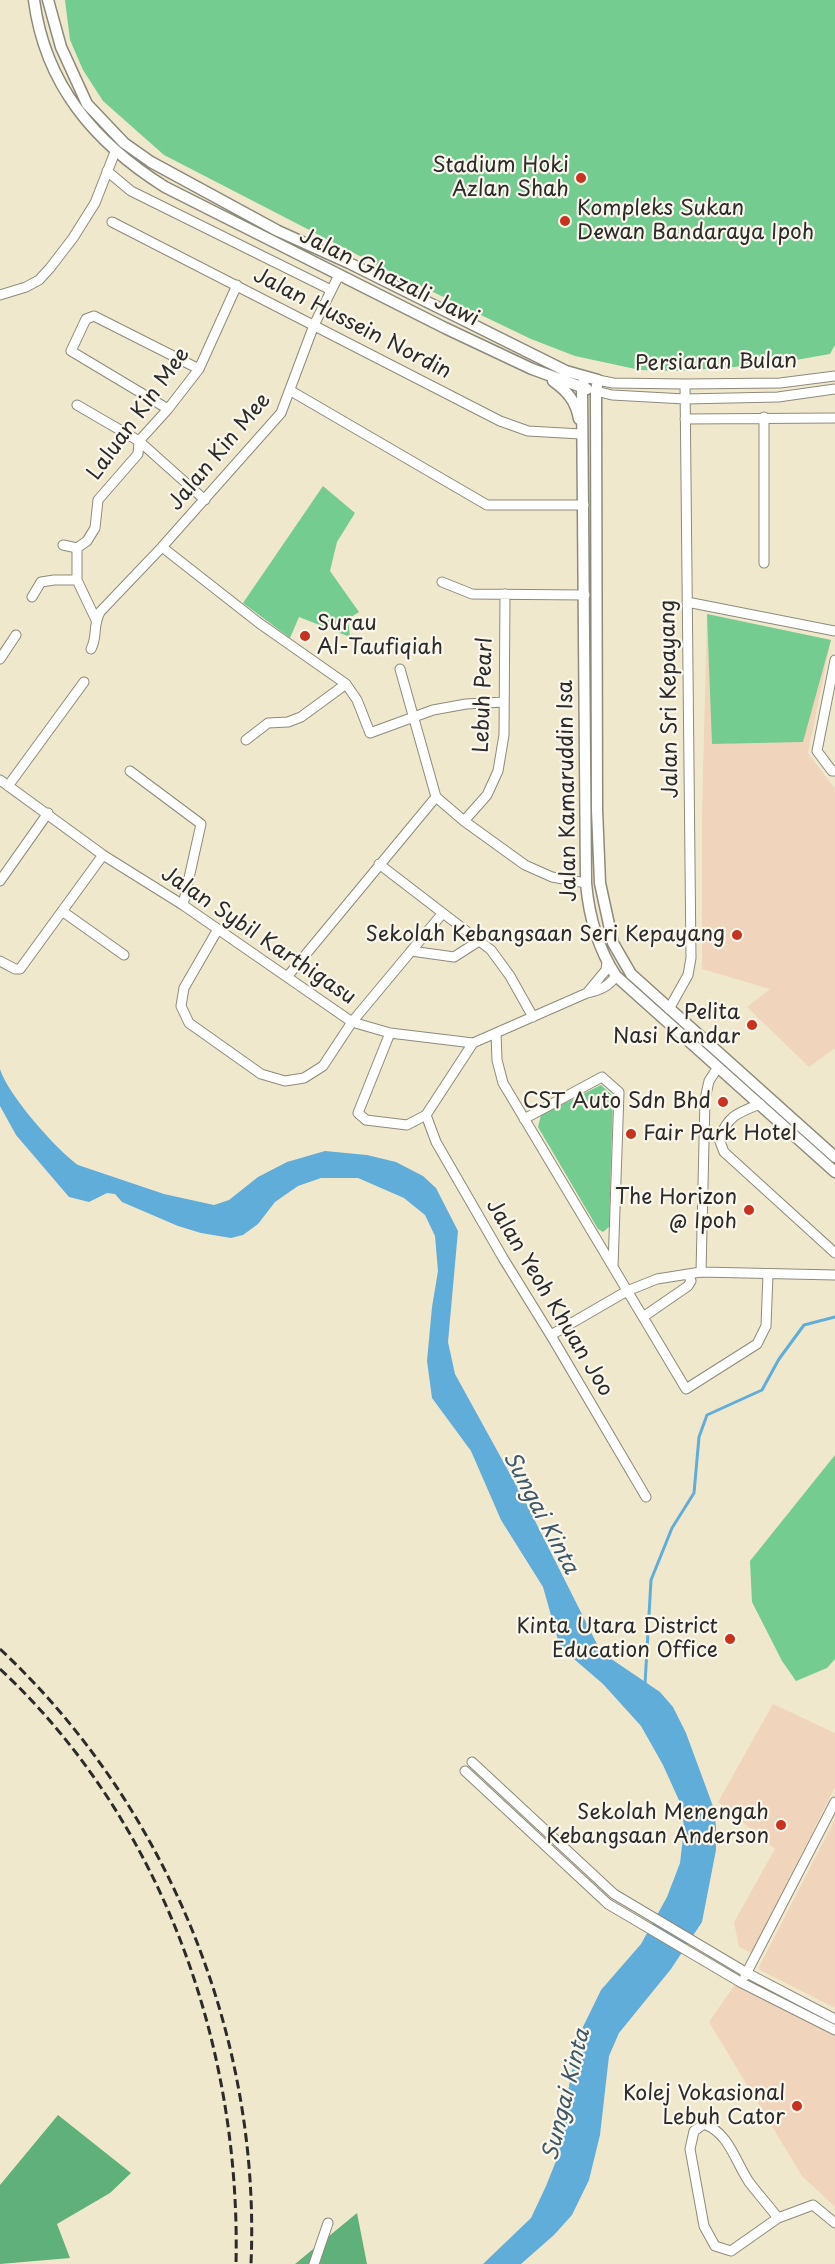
<!DOCTYPE html>
<style>
body{margin:0}
canvas{display:block;background:#f0e8cc}
</style>
<canvas width="835" height="2264"></canvas>
<script>
const c = document.querySelector('canvas').getContext('2d');
c.lineJoin = 'round';
function fill(path, color) {
  c.fillStyle = color;
  c.fill(path, 'evenodd');
}
function stroke(path, color, width, dash) {
  c.strokeStyle = color;
  c.lineWidth = width;
  c.lineCap = dash ? 'butt' : 'round';
  c.setLineDash(dash || []);
  c.stroke(path);
}
function label(font, color, halo, rows, align = 'center') {
  c.font = font + ' "Playpen Sans",sans-serif';
  c.lineWidth = 4.5;
  c.setLineDash([]);
  c.textBaseline = 'middle';
  c.strokeStyle = halo;
  c.fillStyle = color;
  for (const [text, x, y, turn = 0] of rows) {
    c.save();
    c.translate(x, y);
    c.rotate((+turn || 0) * Math.PI / 180);
    c.textAlign = isNaN(turn) ? turn : align;
    if (halo) c.strokeText(text, 0, 0);
    c.fillText(text, 0, 0);
    c.restore();
  }
}
fill(new Path2D(`
 M707,614L831,640L808,753L835,789V1048L809,1067L747,1007L770,989L702,969V813Z
 M773,1704L835,1733V1787L752,1953L739,1947L734,1922L775,1849L718,1802Z
 M835,1819V2008L758,1969Z
 M736,1983L835,2035V2207L802,2176L709,2022Z`), '#f0d5bc');
fill(new Path2D(`
 M65,0H835V345L830,354L773,364L680,371L640,370L575,356L531,339L383,268L164,155L103,101L83,70L70,40Z
 M323,486L355,513L337,542L330,571L359,612L348,619L350,637L299,617L290,638L243,603Z
 M707,614L831,640L803,742L712,744Z
 M601,1085L613,1096L609,1227L603,1232L598,1229L538,1127L541,1115Z
 M835,1455V1659L827,1668L796,1681L782,1661L752,1602L750,1561Z`), '#75cc91');
fill(new Path2D(`
 M58,2115L131,2173L110,2193L57,2224L70,2258L0,2264V2185Z
 M357,2213L367,2264H295Z`), '#60b07b');
fill(new Path2D(`
 M0,1069C8,1095 56,1149 78,1165L164,1194L214,1205L229,1200L258,1177L287,1162L325,1151L367,1155L396,1162L423,1176L436,1188L458,1231L448,1342L455,1374L526,1503L601,1652L660,1692L673,1707L686,1733L714,1809L716,1827V1850L702,1922L671,1969L619,2033L609,2056L600,2135L589,2180L572,2215L554,2235L521,2264H483L531,2218L546,2186L556,2161L562,2133L569,2086L579,2035L601,1990L641,1944L667,1897L680,1863L684,1829L682,1807L663,1765L641,1726L603,1684L560,1647L543,1587L501,1520L471,1451L432,1398L427,1361L432,1307L438,1271L435,1236L425,1215L404,1198L358,1178H321L298,1186L275,1202L258,1224L243,1235L231,1238L201,1233L178,1226L122,1202L115,1194L107,1193L89,1202L69,1197L16,1135L0,1106Z`), '#61adda');
stroke(new Path2D(`
 M645,1684L651,1580L672,1528L694,1493L699,1437L707,1415L762,1390L779,1359L804,1325L835,1317`), '#61adda', 3);
const minor = new Path2D(`
 M107,171L131,191L331,290
 M112,222L500,421L528,431L581,434
 M0,295L26,287L39,280L50,268L73,238L95,203L115,152
 M598,380L613,383L685,384L780,383L835,376
 M291,391L487,505H584
 M596,391L612,395L685,399L778,397L835,389
 M77,405L139,441L205,500
 M168,409L71,351L86,319L94,316L199,369
 M764,417V563
 M685,419L835,418
 M63,545L77,548L87,541L95,528L98,500L138,454L139,441L168,409L199,369L237,285
 M162,547L259,623L346,684L357,700L370,733L433,710L466,704L504,702
 M77,548V580L96,620
 M442,582L472,594L585,595
 M32,597L41,582L54,580H77
 M687,602L835,631
 M91,649C98,636 92,628 100,612L162,547L281,413L314,325L339,275
 M0,659L16,635
 M835,660L817,751L832,771H835
 M400,669L436,797L464,821L525,865L552,877L586,883
 M246,740L268,723L288,722L301,717L346,684
 M130,771L201,824L183,905
 M0,780L103,855L183,905L352,1022L390,1033L473,1043L587,993C600,990 608,987 616,976
 M8,786L84,682
 M464,821L487,795L498,771L504,735L505,594
 M379,864L491,950L510,976L533,1017
 M0,881L48,813
 M62,911L124,955
 M218,929L184,988L181,1006L189,1023L261,1074L285,1081L304,1078L323,1066L352,1022L442,914
 M411,951L454,957L479,941
 M0,961L15,969H20L103,855
 M287,977L436,797
 M587,993L606,970L607,962
 M669,1009L688,975L691,958L685,384
 M390,1033L358,1113L366,1120L407,1125L426,1115L473,1043
 M496,1033L497,1060L503,1083L686,1389L757,1344L766,1326L768,1274
 M760,1104C737,1113 728,1116 719,1139L724,1152L835,1253
 M426,1115L436,1142L503,1258L553,1339L646,1497
 M524,1119L602,1077L619,1092L613,1267
 M701,1272L705,1099L709,1081L718,1067
 M643,1317L688,1286L691,1281L688,1274
 M551,1335L627,1291L657,1279L701,1272L835,1275
 M472,1762L614,1894L747,1973L835,2019
 M465,1771L608,1904L742,1983L835,2030
 M745,1976L835,1802
 M778,2218C769,2206 758,2194 749,2182C735,2161 729,2133 704,2124L694,2131L690,2149L704,2226L715,2246L731,2251L778,2218L813,2205L835,2223
 M314,2264L328,2223`);
const major = new Path2D(`
 M34,0C45,85 95,143 165,187L445,328L532,369L587,389
 M48,0L61,47L87,104L124,143L151,162L278,231L349,263L566,371L598,380L596,391L597,810L600,883L613,943L631,974L835,1157
 M585,377L582,388L586,883C589,917 597,947 616,976L835,1172
 M553,381C567,391 576,401 579,419`);
stroke(minor, '#8e8a7c', 11);
stroke(major, '#8e8a7c', 13);
stroke(minor, '#fff', 9);
stroke(major, '#fff', 10);
stroke(new Path2D(`
 M0,1649C167,1805 261,2036 251,2264
 M0,1669C162,1820 241,2045 236,2264`), '#2b2b2b', 3, [9, 4.5]);
for (const [x, y, r, color] of [
 [581,178,6,"#c8321e"],
 [565,221,6,"#c8321e"],
 [305,636,6,"#c8321e"],
 [737,935,6,"#c8321e"],
 [752,1025,6,"#c8321e"],
 [723,1102,6,"#c8321e"],
 [631,1134,6,"#c8321e"],
 [749,1210,6,"#c8321e"],
 [730,1639,6,"#c8321e"],
 [781,1825,6,"#c8321e"],
 [797,2106,6,"#c8321e"]
]) {
  const dot = new Path2D();
  dot.arc(x, y, r, 0, 2 * Math.PI);
  c.fillStyle = color;
  c.fill(dot);
  stroke(dot, '#fbf7ec', 2);
}
label('21px', '#2b2b2b', '#fbf7ec', [
 ["Stadium Hoki",569,166],
 ["Azlan Shah",569,190],
 ["Kompleks Sukan",577,209,"left"],
 ["Dewan Bandaraya Ipoh",577,233,"left"],
 ["Surau",317,624,"left"],
 ["Al-Taufiqiah",317,648,"left"],
 ["Sekolah Kebangsaan Seri Kepayang",725,935],
 ["Pelita",740,1013],
 ["Nasi Kandar",740,1037],
 ["CST Auto Sdn Bhd",711,1102],
 ["Fair Park Hotel",643,1134,"left"],
 ["The Horizon",737,1198],
 ["@ Ipoh",737,1222],
 ["Kinta Utara District",718,1627],
 ["Education Office",718,1651],
 ["Sekolah Menengah",769,1813],
 ["Kebangsaan Anderson",769,1837],
 ["Kolej Vokasional",785,2094],
 ["Lebuh Cator",785,2118]
], 'right');
label('21px', '#2b2b2b', '#fbf7ec', [
 ["Jalan Ghazali Jawi",389,278,26],
 ["Jalan Hussein Nordin",352,324,27],
 ["Persiaran Bulan",716,363,-1],
 ["Laluan Kin Mee",139,414,-54],
 ["Jalan Kin Mee",220,452,-50],
 ["Lebuh Pearl",484,695,-88],
 ["Jalan Sri Kepayang",670,699,-91],
 ["Jalan Kamaruddin Isa",568,791,-91],
 ["Jalan Sybil Karthigasu",258,936,34],
 ["Jalan Yeoh Khuan Joo",549,1298,59]
]);
label('italic 22px', '#3e5868', '#fbf7ec', [
 ["Sungai Kinta",540,1513,62],
 ["Sungai Kinta",567,2095,-76]
]);
</script>
